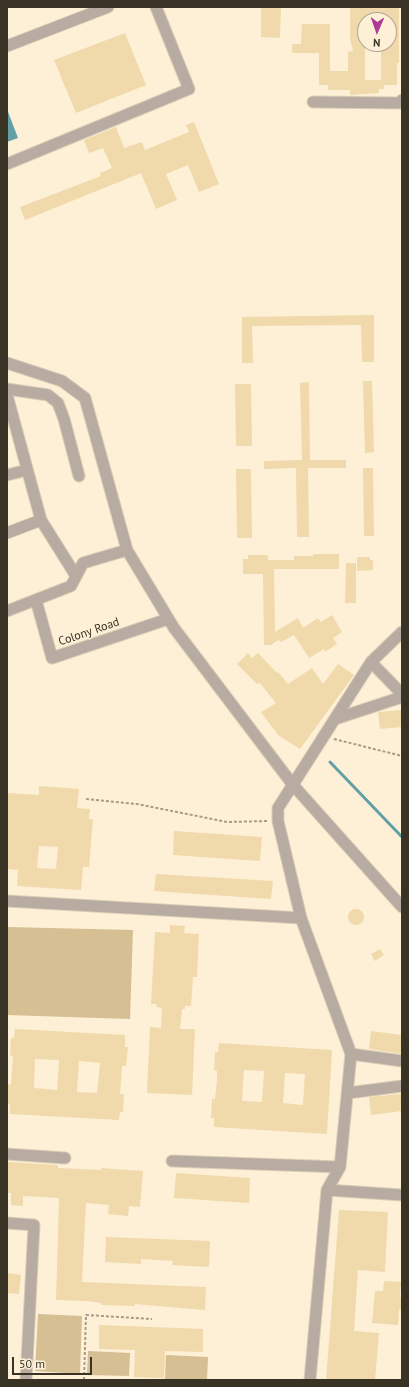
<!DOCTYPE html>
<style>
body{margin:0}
#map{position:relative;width:409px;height:1387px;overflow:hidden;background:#fdf0d6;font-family:"PT Sans",sans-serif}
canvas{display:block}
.frame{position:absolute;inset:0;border:8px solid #393326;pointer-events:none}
.north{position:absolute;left:357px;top:12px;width:40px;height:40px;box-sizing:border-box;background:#fdf0d6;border:1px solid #afa490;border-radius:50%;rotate:182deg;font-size:11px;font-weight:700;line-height:16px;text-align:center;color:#393326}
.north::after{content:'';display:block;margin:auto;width:14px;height:18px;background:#ad3a94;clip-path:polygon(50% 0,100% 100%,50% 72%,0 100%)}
.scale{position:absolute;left:12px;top:1357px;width:80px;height:18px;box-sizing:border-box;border:2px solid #393326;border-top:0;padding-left:5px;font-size:12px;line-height:14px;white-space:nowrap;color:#393326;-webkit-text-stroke:3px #fdf0d6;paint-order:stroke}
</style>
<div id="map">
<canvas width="409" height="1387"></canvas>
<div class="frame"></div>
<div class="north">N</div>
<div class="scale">50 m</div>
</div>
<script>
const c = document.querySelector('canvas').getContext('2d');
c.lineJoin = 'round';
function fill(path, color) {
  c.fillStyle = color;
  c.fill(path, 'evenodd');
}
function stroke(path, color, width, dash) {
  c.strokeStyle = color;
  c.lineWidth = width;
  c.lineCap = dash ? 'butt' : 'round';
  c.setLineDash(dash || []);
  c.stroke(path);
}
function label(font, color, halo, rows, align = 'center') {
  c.font = font + ' "PT Sans",sans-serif';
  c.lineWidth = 3;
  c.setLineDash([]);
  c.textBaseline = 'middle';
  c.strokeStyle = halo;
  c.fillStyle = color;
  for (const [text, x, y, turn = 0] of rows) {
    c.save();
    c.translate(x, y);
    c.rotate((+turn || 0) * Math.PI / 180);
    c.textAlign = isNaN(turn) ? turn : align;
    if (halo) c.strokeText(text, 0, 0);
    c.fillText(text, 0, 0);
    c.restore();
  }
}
fill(new Path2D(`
 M7,927L133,930L130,1019L7,1015Z
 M38,1314L82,1316L80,1374L35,1371Z
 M88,1351L130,1353L129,1376L87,1375Z
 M166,1355L208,1357L207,1380L165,1379Z`), '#d5bf93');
fill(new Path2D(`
 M7,109L18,138L7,142Z`), '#62a0a6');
stroke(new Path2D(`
 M330,762L402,837`), '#62a0a6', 3);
fill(new Path2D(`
 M261,7H281L280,38L261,37Z
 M350,7H399V63H397V85H384V89H379V93L350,95V90H328V85H319V53H292V44H301L302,24H330V71H348V52L353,51L350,39ZM365,20H389V44H381V80H365Z
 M125,33L146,85L76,113L54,60Z
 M194,122L219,184L199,192L188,165L166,174L177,200L156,209L141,173L25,220L20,207L101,176L100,173L112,168L103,148L89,153L84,140L116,127L124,148L142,142L145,150L189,132L186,125Z
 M374,315V362H362L361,325L252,326L253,363H242V317Z
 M363,381H372L374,452L365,453Z
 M309,382L310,460H346V468H308L309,537H297L296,468L264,469V461L302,460L300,383Z
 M235,384H251L252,446H236Z
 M363,468H373L374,536H364Z
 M236,469H251L252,538H237Z
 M313,554H339V569H274L275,632L298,618L303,628L318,618L321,622L332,615L342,632L333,638L337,644L325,652L324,649L309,658L294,635L281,642L278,640L271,645H264L263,574H243V559H248V555H268V560H294V556H313Z
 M357,557H370V560H373V570L357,571Z
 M346,563H356V603H345Z
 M248,653L252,658L258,653L277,673L278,672L288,684L312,668L323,684L338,664L354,675L300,749L278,735L261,712L276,703L260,683L257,684L237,664Z
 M402,710V727L380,729L378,712Z
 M39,786L79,789L77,808L90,809L89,819H93L89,867H83L81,890L17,886L18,870L7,869V793L39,795ZM39,846L58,847L56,869L37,868Z
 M174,831L262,837L260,861L173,855Z
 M156,874L273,881L271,899L154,891Z
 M348 917a8 8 0 1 1 16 0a8 8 0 1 1-16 0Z
 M170,925L185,926L184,933L199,934L197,977H193L191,1006H185V1009H182L180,1029H195L192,1095L147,1093L150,1027L161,1028L162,1008L156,1007L157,1004H151L155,932L170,933Z
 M380,949L384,955L375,961L371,954Z
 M15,1029L125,1035V1047H128L126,1066H122L120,1094H124L123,1112H120L119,1120L10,1114V1104H7L8,1084L11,1085L13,1056H10L11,1038H14ZM35,1059L59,1060L57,1090L34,1088ZM79,1061L100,1063L97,1093L77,1092Z
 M371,1031L402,1035V1054L369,1049Z
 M219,1043L332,1050L327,1134L214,1127V1118H211L212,1099H215L217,1080V1071L214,1070L215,1052H218ZM244,1070L264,1071L262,1102L242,1101ZM285,1073L305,1074L303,1105L283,1103Z
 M402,1094V1111L371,1115L369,1097Z
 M7,1162L58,1165V1168L101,1170V1168L143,1171L140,1207L129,1206L128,1216L108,1214L109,1205L86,1203L82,1282L206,1287L205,1310L135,1304V1306L101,1305V1303L86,1301L56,1300L59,1198L23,1196V1206L11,1205V1193H7Z
 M176,1173L250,1178L249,1203L174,1198Z
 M339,1210L388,1212L385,1272L358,1270L354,1331L379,1333L375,1380H326Z
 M106,1237L210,1241L209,1267L172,1265L173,1261L141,1259V1264L105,1262Z
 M7,1273L21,1275L19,1294L7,1293Z
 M384,1281L401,1282L400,1297H402V1310L399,1309L398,1325L372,1323L375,1291H383Z
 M99,1325L203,1329V1352L165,1351L164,1378L134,1377L135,1350L99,1349Z`), '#f0d9ab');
const minor = new Path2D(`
 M7,46L108,7
 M313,102L402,103V100
 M7,164L189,89L156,7
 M7,363L62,381L85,398L127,550L174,628L293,785L402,907
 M7,389L48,395L58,403L64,419L79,476
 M7,395L41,520L7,533
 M7,475L27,470
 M41,520L76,576
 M36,600L52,658L168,619
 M7,611L71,586L83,563L127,550
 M371,662L402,694
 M335,719L402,697
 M7,901L301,918
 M351,1054L402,1061
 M348,1093L402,1086
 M7,1154L65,1158
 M172,1161L340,1167
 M327,1190L402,1195
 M7,1223L34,1225L26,1380
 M310,1380L327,1190L340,1167L351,1054L301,918L278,821V808L371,662L402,632`);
stroke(minor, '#daceb6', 13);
stroke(new Path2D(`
 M334,739L402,756
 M86,799L137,804L227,822L267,821
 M84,1380L86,1315L152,1319`), '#a69c88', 2, [3, 2]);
stroke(minor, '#b8aba1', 11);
label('12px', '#393326', '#fdf0d6', [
 ["Colony Road",89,632,-19]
]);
</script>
